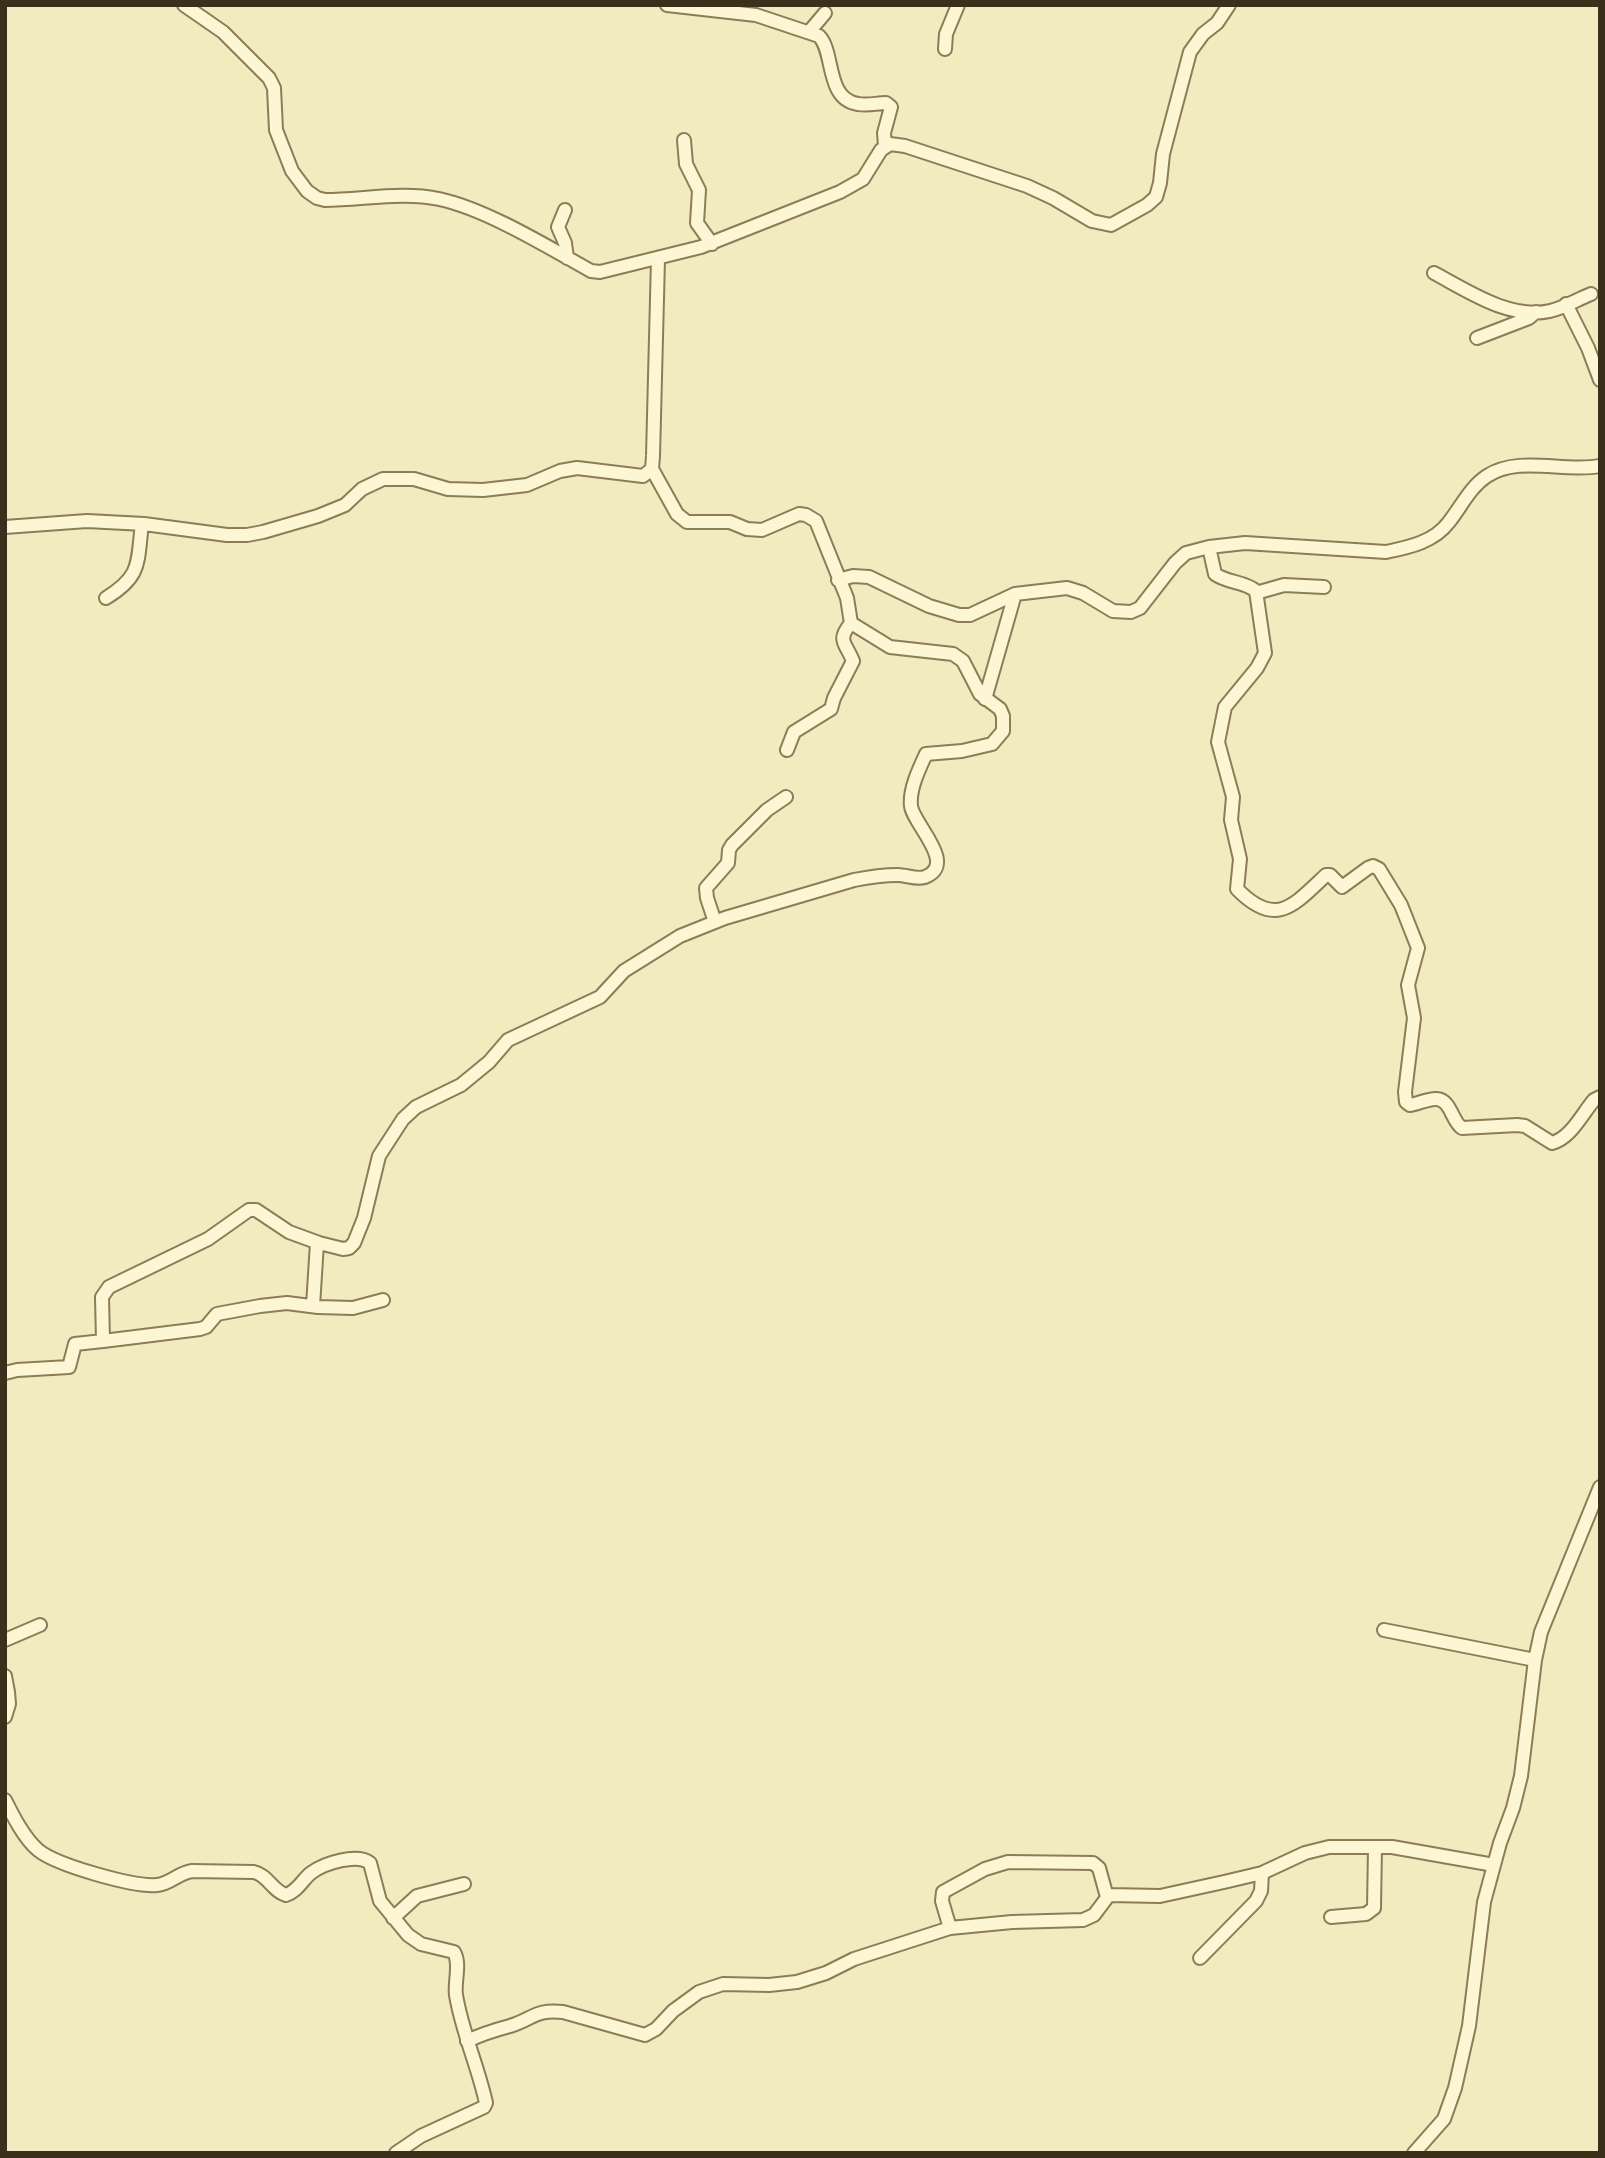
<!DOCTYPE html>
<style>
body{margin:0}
#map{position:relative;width:1605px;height:2158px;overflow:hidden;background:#f2ebc0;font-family:"Libre Baskerville",serif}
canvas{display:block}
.frame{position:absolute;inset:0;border:7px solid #3b301c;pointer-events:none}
</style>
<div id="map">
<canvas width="1605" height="2158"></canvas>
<div class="frame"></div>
</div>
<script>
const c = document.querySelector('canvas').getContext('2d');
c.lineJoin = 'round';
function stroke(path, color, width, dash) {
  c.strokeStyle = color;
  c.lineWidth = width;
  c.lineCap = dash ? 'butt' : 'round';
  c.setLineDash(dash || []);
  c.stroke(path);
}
const minor = new Path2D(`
 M184,5L223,32L269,78L274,88L276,130L292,171L307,191L317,198L325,200C362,200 402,191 439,199C486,209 548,247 591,271L600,272L701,247L840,192L863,179L881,150L890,144L905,146L1027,186L1053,198L1092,221L1111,225L1147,205L1156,197L1160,183L1163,154L1190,52L1203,34L1217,23L1229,5
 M667,5L756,15L819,36C835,52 825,99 858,104C868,106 877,103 886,103L891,107L884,133L885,146
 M809,32L825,13
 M945,49L946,34L958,5
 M684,140L686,164L699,190L697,223L712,244
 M565,210L558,227L565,243L567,258
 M1434,273C1468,291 1510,320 1550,311C1564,308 1578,299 1591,294
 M1566,304L1588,348L1600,380
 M1477,338L1529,318L1536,312
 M652,469L677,514L687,522H730L747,529L762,530L799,514L806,515L816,521L847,598L851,623C836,641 846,643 853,661L834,698L831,709L794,732L787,750
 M5,527L87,521L144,524L227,535H247L263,532L318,516L345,505L362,489L383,479H414L448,489L483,490L527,485L560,471L577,468L643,476L652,469L653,456L658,259
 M1209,547L1215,574C1227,583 1244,581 1256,591L1265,653L1257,668L1225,707L1218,742L1233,797L1231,820L1240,859L1237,889C1276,929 1294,905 1326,875H1330L1342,887L1368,868L1373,866L1379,869L1401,905L1418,948L1408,985L1414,1018L1405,1092L1406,1102L1410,1105C1418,1104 1429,1098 1437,1099C1451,1100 1452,1122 1462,1128L1517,1125L1525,1126L1552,1143C1571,1138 1582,1114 1594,1100L1600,1097
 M838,580L853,576L869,577L929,606L959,615H970L1015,594L1067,588L1083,593L1113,611L1131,612L1140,608L1175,563L1186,553L1209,547L1245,543L1386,552C1410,547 1434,542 1449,522C1461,507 1470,487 1487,476C1519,455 1564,473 1600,466
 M1256,593L1284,585L1324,587
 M106,598C142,576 137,563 142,524
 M985,699L1015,594
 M715,922L707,898L706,888L728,863L729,850L732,845L767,810L786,797
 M313,1306L317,1243
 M103,1341L200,1329L206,1327L217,1314L260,1306L287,1303L318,1307L353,1308L383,1300
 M5,1373L17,1370L69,1367L75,1344L103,1341L102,1297L109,1287L208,1239L249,1210H256L289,1232L319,1243L343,1249L349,1248L354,1243L364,1218L379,1156L403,1119L416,1107L461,1085L489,1062L508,1040L600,997L624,971L680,936L725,918L854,880C869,877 883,875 898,875C906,875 917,880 925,877C958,864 913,824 911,806C909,790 919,769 926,754L962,751L992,744L1003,731V716L1000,709L980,694L963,661L953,654L890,647L851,623
 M1384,1630L1535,1660
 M5,1640L40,1625
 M5,1676L8,1692H5
 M5,1717L9,1704L8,1692
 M5,1800C13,1816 24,1838 38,1850C56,1865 133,1887 157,1885C170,1884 178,1873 192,1871L254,1872C268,1875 272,1891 286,1895C298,1891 302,1880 311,1873C324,1863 357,1853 370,1863L380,1901L408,1935L421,1944L454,1952C461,1964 454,1982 456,1995C462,2032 478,2066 486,2103L484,2107L421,2136L396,2153
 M1331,1917L1366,1914L1374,1908L1375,1847
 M393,1918L417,1896L464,1884
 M950,1928L942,1901L943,1892L985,1869L1008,1862L1093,1863L1099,1868L1107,1897
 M1200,1958L1256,1901L1261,1891L1262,1873
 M467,2041C482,2034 495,2030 510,2026C533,2019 535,2009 563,2012L645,2035L656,2029L673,2011L699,1992L723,1984L769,1985L797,1982L826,1973L854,1959L950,1928L1012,1922L1083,1920L1094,1915L1109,1895L1160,1896L1224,1882L1262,1873L1305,1853L1329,1847H1392L1494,1865
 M1414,2153L1444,2119L1455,2088L1469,2026L1484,1902L1500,1843L1513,1808L1521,1776L1535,1660L1541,1632L1600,1487`);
stroke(minor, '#8d7c56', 16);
stroke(minor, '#fcf6d5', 12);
</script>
